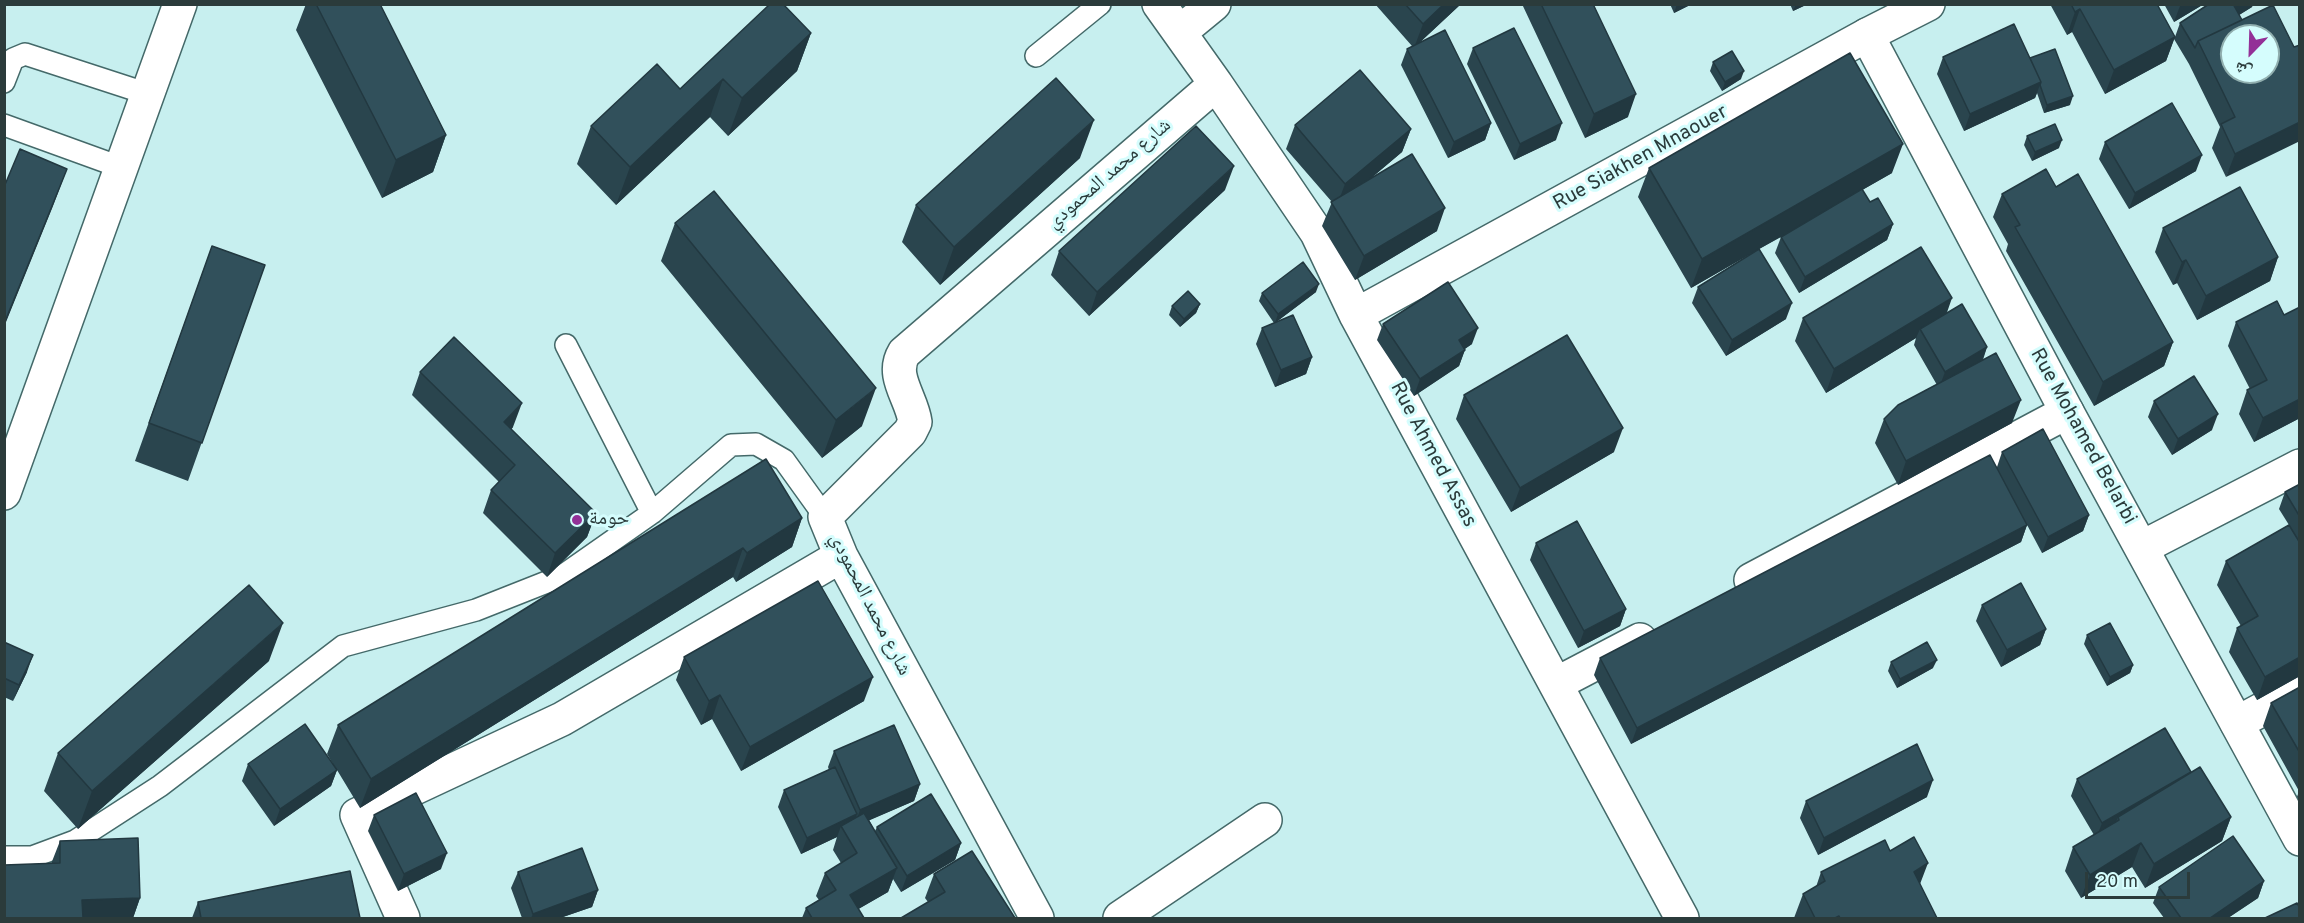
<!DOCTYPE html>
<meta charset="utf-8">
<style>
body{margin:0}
#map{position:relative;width:2304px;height:923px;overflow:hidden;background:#c7efef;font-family:Overpass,"Noto Naskh Arabic",sans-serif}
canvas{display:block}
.frame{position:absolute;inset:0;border:6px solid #2b3b3b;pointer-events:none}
.north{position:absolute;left:2220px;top:24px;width:60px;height:60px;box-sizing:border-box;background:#d5fdfd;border:2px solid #91afaf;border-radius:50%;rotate:203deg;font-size:16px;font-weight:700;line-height:24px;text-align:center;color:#2b3b3b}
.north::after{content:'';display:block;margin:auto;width:21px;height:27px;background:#933097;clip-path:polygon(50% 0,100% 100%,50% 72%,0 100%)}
.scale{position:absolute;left:2085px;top:872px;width:105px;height:27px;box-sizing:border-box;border:3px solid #2b3b3b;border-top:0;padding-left:8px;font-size:18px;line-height:21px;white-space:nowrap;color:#2b3b3b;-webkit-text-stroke:4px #d5fdfd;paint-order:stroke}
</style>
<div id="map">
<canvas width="2304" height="923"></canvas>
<div class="frame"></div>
<div class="north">ش</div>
<div class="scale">20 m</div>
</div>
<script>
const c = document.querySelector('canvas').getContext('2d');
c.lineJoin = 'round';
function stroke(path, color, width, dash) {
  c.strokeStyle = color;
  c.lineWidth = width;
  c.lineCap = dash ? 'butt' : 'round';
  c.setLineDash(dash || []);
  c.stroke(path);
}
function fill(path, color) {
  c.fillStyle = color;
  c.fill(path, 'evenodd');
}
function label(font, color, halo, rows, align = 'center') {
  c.font = font + ' Overpass,"Noto Naskh Arabic",sans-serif';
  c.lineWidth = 6;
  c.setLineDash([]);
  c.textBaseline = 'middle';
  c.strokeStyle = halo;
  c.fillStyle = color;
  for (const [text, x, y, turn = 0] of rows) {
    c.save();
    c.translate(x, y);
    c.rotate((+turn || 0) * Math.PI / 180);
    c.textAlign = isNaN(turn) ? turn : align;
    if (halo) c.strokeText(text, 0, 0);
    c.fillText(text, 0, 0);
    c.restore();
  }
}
const lane = new Path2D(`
 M1036,56L1100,4
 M4,82L13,59L25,54L148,94
 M4,125L120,167
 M566,345L652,513
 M4,857H32L75,841L160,786L343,646L476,610L562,576L652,513L731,445L756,444L784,460L825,517`);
const street = new Path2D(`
 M1159,4L1216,84L1317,233L1356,315L1682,918
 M1180,32L1214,4
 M1356,315L1867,35L1928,4
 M4,493L180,4
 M2143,547L2300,466
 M1751,580L2067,412
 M1556,684L1640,640
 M2237,723L2300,689
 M403,918L357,815L562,719L841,556
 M1037,918L841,556L825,517L910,432L915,422C912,398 890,376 904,353L1216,84
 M1120,918L1265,820`);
const secondary = new Path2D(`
 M1867,35L2067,412L2300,839`);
stroke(lane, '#446969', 24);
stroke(street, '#446969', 36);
stroke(secondary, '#446969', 36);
stroke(lane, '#fff', 21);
stroke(street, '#fff', 33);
stroke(secondary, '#fff', 33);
fill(new Path2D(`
 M306,4H380L446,135L433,172L382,198L296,30Z
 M1375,4H1461L1420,42L1491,123L1485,140L1448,158L1401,65L1407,49L1412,46Z
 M1522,4H1593L1628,117L1585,138Z
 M1670,4H1692L1674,13Z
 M1790,4H1808L1793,11Z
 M2050,4H2157L2175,37L2180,23L2209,4H2253L2252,7L2239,15L2242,20L2294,47L2226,177L2212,148L2220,127L2189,64L2174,39L2166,61L2105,94L2072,32L2067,35Z
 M2164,4H2204L2174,22Z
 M811,33L797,71L728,136L710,117L616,205L577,164L591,126Z
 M1473,48L1556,140L1514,160L1467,64Z
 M1943,57L2030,58L2070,105L2044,113L2037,93L2035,98L1964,131L1937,74Z
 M1713,62L1741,79L1722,91L1710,71Z
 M1295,125L1411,129L1402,152L1371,178L1437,231L1355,280L1322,226L1332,202L1286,149Z
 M2027,136L2059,148L2032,161L2024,145Z
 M2105,142L2196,171L2129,209L2099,159Z
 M1080,158L940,285L902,242L916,205Z
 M1649,168L1892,173L1862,190L1870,202L1893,224L1887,240L1799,293L1775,253L1781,237L1759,249L1786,319L1726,356L1692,303L1698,287L1752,253L1691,288L1638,197Z
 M2056,187L2173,342L2164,366L2094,406L2006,251L2008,244L1993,217L2002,194Z
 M1225,190L1089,316L1051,275L1059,251Z
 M675,223L862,426L822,458L661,261Z
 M2163,228L2278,257L2270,281L2197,320L2177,283L2173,285L2155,252Z
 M212,246L265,265L188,481L135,461Z
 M1316,292L1276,322L1312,357L1306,374L1275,387L1256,344L1262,328L1274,323L1259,301L1262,293Z
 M1200,304L1196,313L1180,327L1169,315L1172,306Z
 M1947,313L1987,347L1983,360L2012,423L1898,485L1875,443L1884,419L1937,385L1914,345L1916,338L1826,393L1795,341L1803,318Z
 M2236,322L2300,418L2254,442L2239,414L2247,390L2250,389L2228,346Z
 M1383,324L1472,344L1465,349L1459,366L1414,396L1377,340Z
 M420,372L513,427L511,430L596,513L587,537L547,577L483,513L491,490L499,482L412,395Z
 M1464,395L1614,452L1511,512L1456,419Z
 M2154,401L2212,430L2172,455L2148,417Z
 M2002,452L2089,515L2083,531L2042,553L2025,521L2027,525L2021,542L1631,744L1594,675L1600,658L1997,467Z
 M2300,484V676L2257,700L2229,652L2237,628L2241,626L2217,585L2226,561L2289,525L2279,509L2285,492Z
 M802,518L792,547L736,582L733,577L360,808L337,770L331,786L274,826L242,781L248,764H333L327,754L338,725Z
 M1536,543L1626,609L1620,626L1578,648L1530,560Z
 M1982,605L2046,629L2040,645L2001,667L1976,621Z
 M2087,635L2133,665L2130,673L2107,686L2084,644Z
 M4,642L27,672L13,701L4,697Z
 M684,657L864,701L741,771L712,719L701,725L676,680Z
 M269,661L78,829L44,791L58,753Z
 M1891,662L1933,668L1897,688L1888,671Z
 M2300,687V800L2297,797L2299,791L2263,726L2271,703Z
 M834,751L920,784L914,801L869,820L875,831L877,827L961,843L955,860L901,892L893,879L888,892L858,909L864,918H802L806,908L819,900L816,896L825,873L841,863L833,850L837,837L801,854L778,807L784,790L829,770L828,767Z
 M2191,772L2190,773L2231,817L2222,841L2145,888L2132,867L2081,898L2065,871L2073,847L2094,835L2071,796L2077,779Z
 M1927,797L1818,855L1800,818L1806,801Z
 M374,815L441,869L398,891L368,831Z
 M60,841L140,898L133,918H4L51,864Z
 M1890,851L1920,884L1937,918H1794L1803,894L1816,887L1821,872Z
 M518,872L598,890L592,907L560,918H522L511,888Z
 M934,874L1015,918L928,902L925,898Z
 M2264,881L2258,898L2228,918H2164L2153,903L2159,887Z
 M198,902L360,918H192Z`), '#2a454e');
fill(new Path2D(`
 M1444,4H1461L1414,48L1423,24Z
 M1677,4H1692L1674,13Z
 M1796,4H1808L1793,11Z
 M2182,4H2204L2174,22L2180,6Z
 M2236,4H2253L2252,7L2231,20Z
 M2080,9L2072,32L2067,35L2075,12Z
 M811,33L797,71L728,136L742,98Z
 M2175,37L2166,61L2105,94L2114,70Z
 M1744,71L1741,79L1722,91L1725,82Z
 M723,79L710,117L616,205L630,167Z
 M2041,82L2035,98L1964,131L1970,114Z
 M1636,94L1628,117L1585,138L1594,114Z
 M2073,96L2070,105L2044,113L2047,105Z
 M1094,120L1080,158L940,285L954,247Z
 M2300,122V141L2226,177L2235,154Z
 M1491,123L1485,140L1448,158L1454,142Z
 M1562,123L1556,140L1514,160L1520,144Z
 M1411,129L1402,152L1336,208L1345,184Z
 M446,135L433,172L382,198L396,160Z
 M2062,140L2059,148L2032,161L2035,152Z
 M1903,144L1892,173L1691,288L1702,259Z
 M2202,155L2196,171L2129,209L2135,193Z
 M1234,166L1225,190L1089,316L1097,292Z
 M67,169L53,206L4,327V324Z
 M1445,208L1437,231L1355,280L1364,256Z
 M1893,224L1887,240L1799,293L1805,277Z
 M2278,257L2270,281L2197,320L2206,296Z
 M2186,260L2177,283L2173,285L2182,262Z
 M1319,284L1316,292L1275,323L1278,314Z
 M1952,298L1944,321L1920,329L1916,338L1826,393L1834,369Z
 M1792,303L1786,319L1726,356L1732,340Z
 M1200,304L1196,313L1180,327L1184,319Z
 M1478,328L1472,344L1453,356L1459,340Z
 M2173,342L2164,366L2094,406L2103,382Z
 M1987,347L1981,363L1939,388L1945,372Z
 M1465,350L1459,366L1414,396L1420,379Z
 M1312,357L1306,374L1275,387L1281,370Z
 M876,388L862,426L822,458L836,420Z
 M2300,399V418L2254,442L2263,418Z
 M2021,400L2012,423L1898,485L1906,461Z
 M522,403L513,427L495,446L504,422Z
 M2218,414L2212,430L2172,455L2178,439Z
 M1623,428L1614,452L1511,512L1520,488Z
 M596,513L587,537L547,577L555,553Z
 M2089,515L2083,531L2042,553L2048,537Z
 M802,518L792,547L736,582L747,553Z
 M2027,525L2021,542L1631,744L1637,728Z
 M743,548L733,577L360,808L371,779Z
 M1626,609L1620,626L1578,648L1584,631Z
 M283,623L269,661L78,829L92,791Z
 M2046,629L2040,645L2001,667L2007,650Z
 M33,655L27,672L13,701L19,685Z
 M2300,657V676L2257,700L2265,677Z
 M1937,660L1933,668L1897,688L1900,679Z
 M2133,665L2130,673L2107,686L2110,677Z
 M873,677L864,701L741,771L750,747Z
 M720,695L712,719L701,725L709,701Z
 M337,770L331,786L274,826L280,809Z
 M2191,772L2185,788L2118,817L2113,829L2096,839L2102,823Z
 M1933,780L1927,797L1818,855L1824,838Z
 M920,784L914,801L854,827L860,810Z
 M857,814L851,831L841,826L837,837L801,854L807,838Z
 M2231,817L2222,841L2145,888L2154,864Z
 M961,843L955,860L901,892L907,876Z
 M2141,843L2132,867L2081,898L2090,875Z
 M447,853L441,869L398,891L404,874Z
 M1928,863L1917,892L1914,872Z
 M897,868L888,892L843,918L850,895Z
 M2264,881L2258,898L2228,918H2210Z
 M598,890L592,907L560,918H531L533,914Z
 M140,898L133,918H75L82,900Z`), '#223840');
const building = new Path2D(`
 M316,4H380L446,135L396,160Z
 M770,4H783L811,33L742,98L723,79L630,167L591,126L657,64L680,89Z
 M1405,4H1444L1423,24Z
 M1541,4H1593L1636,94L1594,114Z
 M2071,4H2157L2175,37L2114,70L2080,9L2075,12Z
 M2209,4H2233L2242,20L2198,41L2195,48L2180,23Z
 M2273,5L2294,47L2300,45V122L2235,154L2221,124L2235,117L2198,41ZM2232,36H2268V72H2232Z
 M2014,24L2041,82L1970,114L1943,57Z
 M1514,28L1562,123L1520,144L1473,48Z
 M1445,30L1491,123L1454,142L1407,49Z
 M2055,49L2073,96L2047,105L2040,85L2041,82L2030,58Z
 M1732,51L1744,71L1725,82L1713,62Z
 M1850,53L1903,144L1702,259L1649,168Z
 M1360,70L1411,129L1345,184L1295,125Z
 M1056,78L1094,120L954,247L916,205Z
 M2172,103L2202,155L2135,193L2105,142Z
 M2055,124L2062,140L2035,152L2027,136Z
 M1196,126L1234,166L1097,292L1059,251Z
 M20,149L67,169L4,324V187Z
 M1412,154L1445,208L1364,256L1331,202Z
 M2046,169L2056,187L2078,174L2173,342L2103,382L2015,227L2020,225L2002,194Z
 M2240,187L2278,257L2206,296L2186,260L2182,262L2163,228Z
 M1862,189L1870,202L1878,198L1893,224L1805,277L1781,237Z
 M714,191L876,388L836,420L675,223Z
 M212,246L265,265L202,443L149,423Z
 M1921,247L1952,298L1834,369L1803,318Z
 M1759,249L1792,303L1732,340L1698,287Z
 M1303,262L1319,284L1278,314L1262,293Z
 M1448,282L1478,328L1459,340L1465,350L1420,379L1383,324Z
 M1188,291L1200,304L1184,319L1172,306Z
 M2277,301L2284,315L2300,307V399L2263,418L2247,390L2267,380L2236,322Z
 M1962,304L1987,347L1945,372L1920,329Z
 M1293,315L1312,357L1281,370L1262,328Z
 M1567,335L1623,428L1520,488L1464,395Z
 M454,337L522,403L504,422L596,513L555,553L491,490L515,465L420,372Z
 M1996,353L2021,400L1906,461L1884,419L1898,405Z
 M2194,376L2218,414L2178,439L2154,401Z
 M2043,429L2089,515L2048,537L2002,452Z
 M1990,455L2027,525L1637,728L1600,658Z
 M766,459L802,518L747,553L743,548L371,779L338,725Z
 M2300,484V517L2285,492Z
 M1577,521L1626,609L1584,631L1536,543Z
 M2289,525L2300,543V657L2265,677L2237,628L2258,616L2226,561Z
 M818,581L873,677L750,747L720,695L709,701L684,657Z
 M2021,583L2046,629L2007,650L1982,605Z
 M249,585L283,623L92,791L58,753Z
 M2110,623L2133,665L2110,677L2087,635Z
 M4,642L33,655L19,685L4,678Z
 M1927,642L1937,660L1900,679L1891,662Z
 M2300,687V753L2271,703Z
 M305,724L337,770L280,809L248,764Z
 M894,725L920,784L860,810L834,751Z
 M2165,728L2191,772L2102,823L2077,779Z
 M1917,744L1933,780L1824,838L1806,801Z
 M835,767L857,814L807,838L784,790Z
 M2200,767L2231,817L2154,864L2141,843L2090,875L2073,847L2119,820L2118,817Z
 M416,793L447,853L404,874L374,815Z
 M931,794L961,843L907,876L877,827Z
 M864,813L897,868L850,895L864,918H812L806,908L836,890L825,873L857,853L841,826Z
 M2233,836L2264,881L2210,918H2181L2159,887Z
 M1914,837L1928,863L1914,872L1937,918H1840L1839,916L1835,918H1815L1803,894L1825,881L1821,872L1885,840L1890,851Z
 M138,838L140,898L82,900L83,918H4V865L60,863V841Z
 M582,848L598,890L533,914L518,872Z
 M972,851L1015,918H901L945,892L934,874Z
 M350,871L360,918H201L198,902Z
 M2297,903L2300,908V918H2265Z`);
fill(building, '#31505b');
stroke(building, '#223840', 1.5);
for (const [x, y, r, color] of [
 [577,520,6,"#933097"]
]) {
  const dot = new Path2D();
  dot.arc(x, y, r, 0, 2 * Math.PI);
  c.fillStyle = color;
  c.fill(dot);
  stroke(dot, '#d5fdfd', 2);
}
label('20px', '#2b3b3b', '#d5fdfd', [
 ["Rue Siakhen Mnaouer",1641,159,-29],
 ["شارع محمد المحمودي",1110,175,-41],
 ["Rue Mohamed Belarbi",2082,437,61],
 ["Rue Ahmed Assas",1432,455,62],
 ["شارع محمد المحمودي",869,605,63]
]);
label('20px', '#2b3b3b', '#d5fdfd', [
 ["حومة",589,520]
], 'left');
</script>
